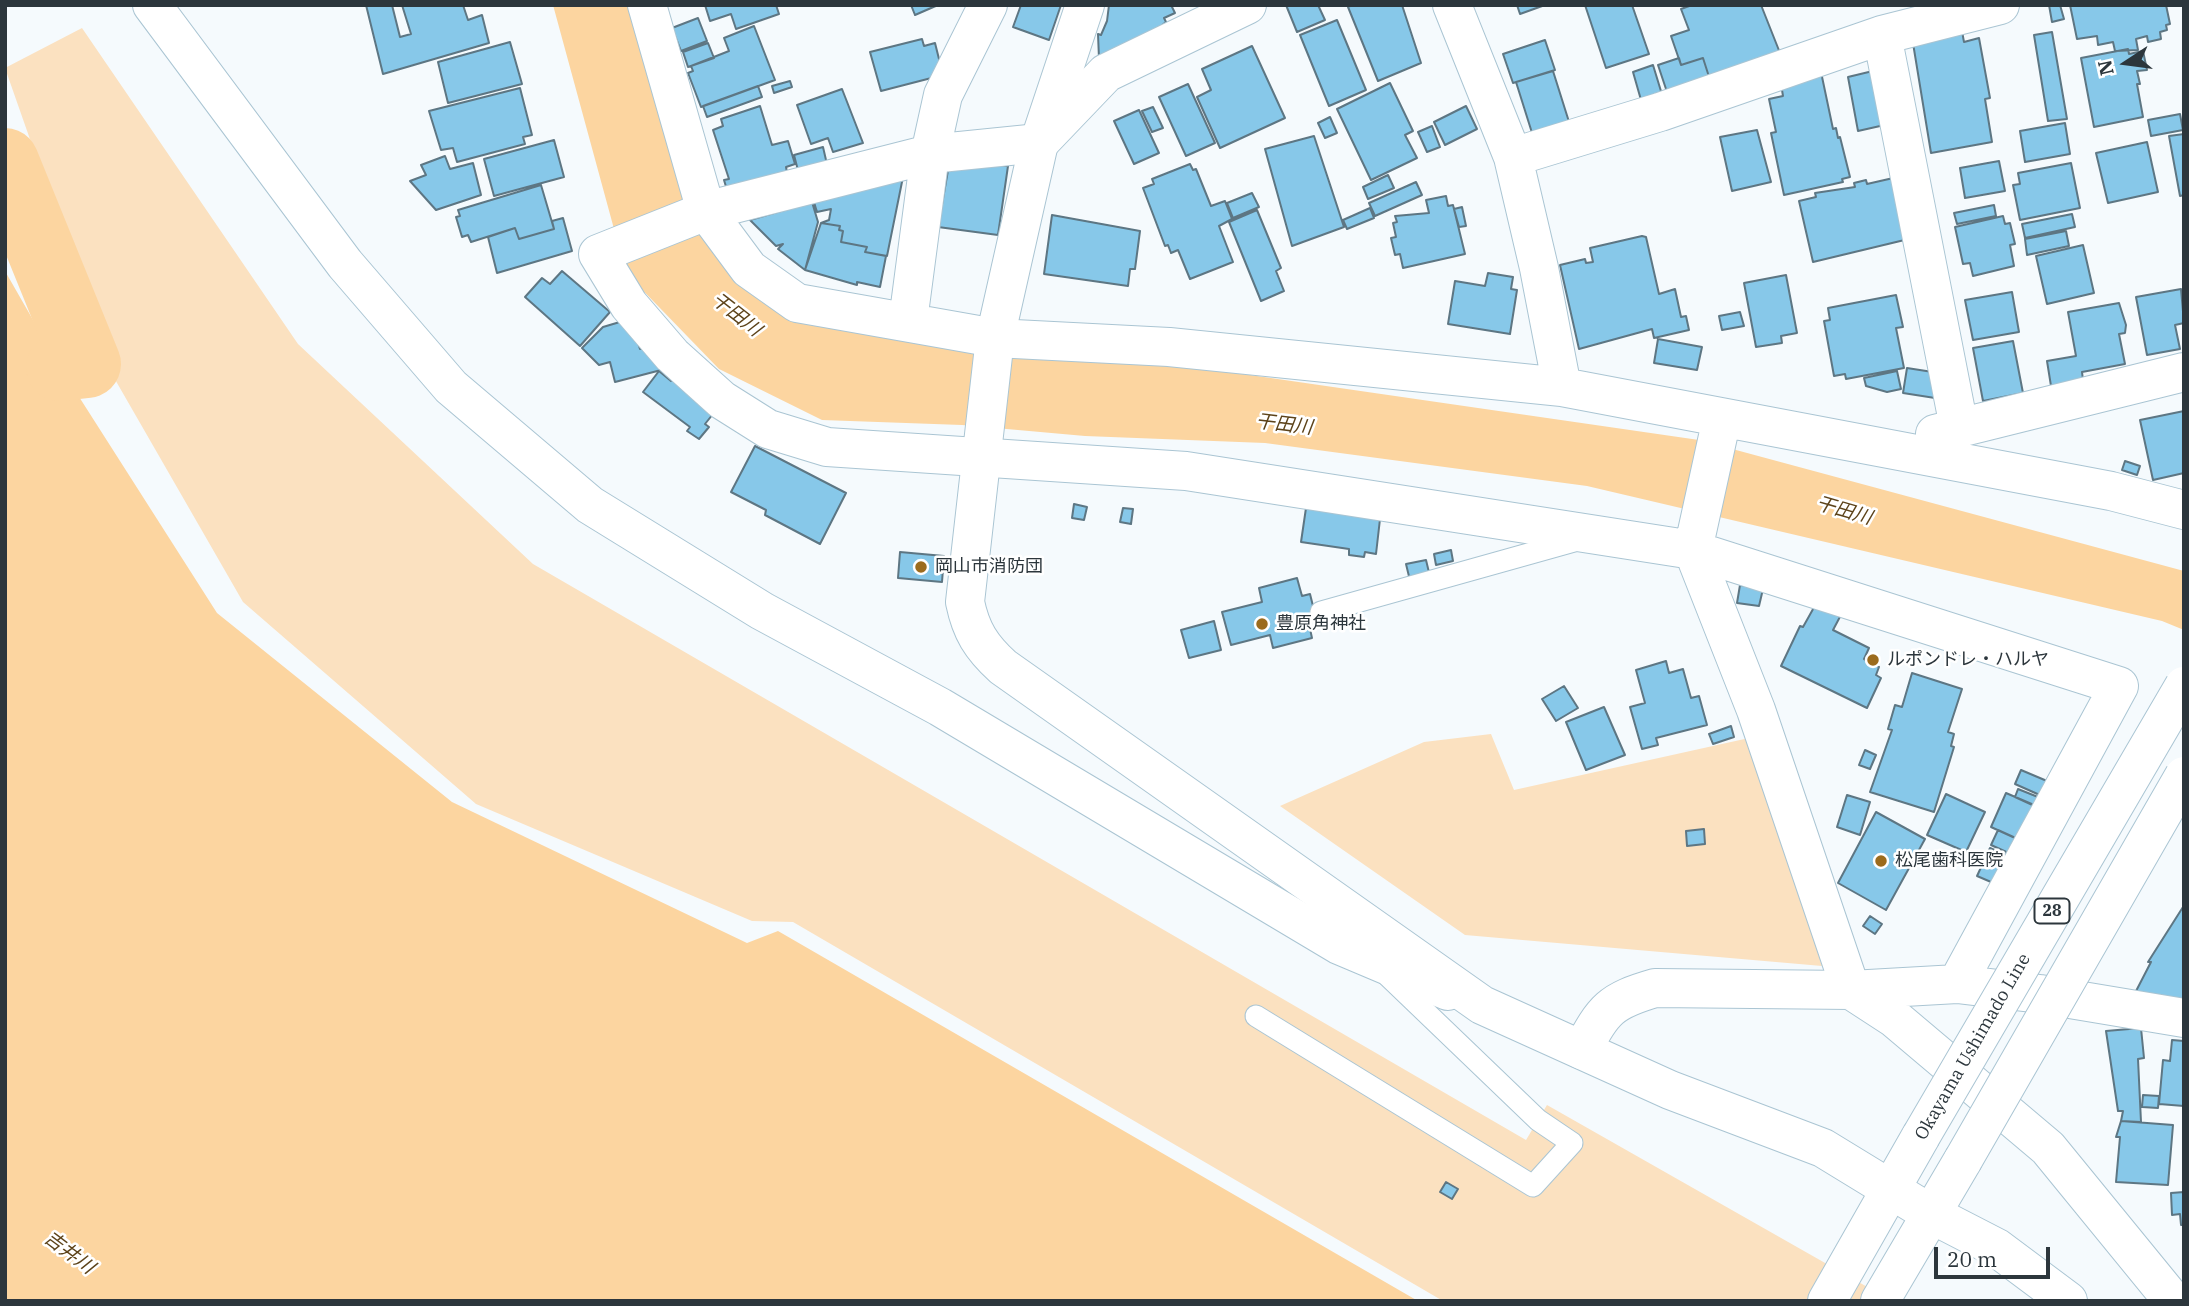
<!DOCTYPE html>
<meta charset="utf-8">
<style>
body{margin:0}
#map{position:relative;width:2189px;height:1306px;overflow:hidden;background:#f5fafd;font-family:"IBM Plex Serif",serif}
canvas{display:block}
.frame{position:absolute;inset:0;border:7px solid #2c363c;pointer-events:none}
.north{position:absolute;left:2091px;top:28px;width:70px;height:70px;-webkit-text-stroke:5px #fff;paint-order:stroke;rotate:257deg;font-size:19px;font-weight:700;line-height:28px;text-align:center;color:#2c363c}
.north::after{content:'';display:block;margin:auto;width:24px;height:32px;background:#2c363c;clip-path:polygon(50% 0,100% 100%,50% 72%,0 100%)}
.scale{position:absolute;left:1934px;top:1247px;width:116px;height:32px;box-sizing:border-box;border:4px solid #2c363c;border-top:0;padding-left:9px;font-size:21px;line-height:24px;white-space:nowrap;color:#2c363c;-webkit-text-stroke:5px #fff;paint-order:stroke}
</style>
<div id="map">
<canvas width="2189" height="1306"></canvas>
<div class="frame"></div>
<div class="north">N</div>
<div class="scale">20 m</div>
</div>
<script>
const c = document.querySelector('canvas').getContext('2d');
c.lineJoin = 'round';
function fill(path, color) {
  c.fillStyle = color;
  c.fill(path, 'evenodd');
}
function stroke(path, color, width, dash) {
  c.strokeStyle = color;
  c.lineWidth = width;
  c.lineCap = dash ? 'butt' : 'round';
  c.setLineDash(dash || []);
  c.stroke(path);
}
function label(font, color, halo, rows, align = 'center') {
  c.font = font + ' "IBM Plex Serif","Noto Sans JP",serif';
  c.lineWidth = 5;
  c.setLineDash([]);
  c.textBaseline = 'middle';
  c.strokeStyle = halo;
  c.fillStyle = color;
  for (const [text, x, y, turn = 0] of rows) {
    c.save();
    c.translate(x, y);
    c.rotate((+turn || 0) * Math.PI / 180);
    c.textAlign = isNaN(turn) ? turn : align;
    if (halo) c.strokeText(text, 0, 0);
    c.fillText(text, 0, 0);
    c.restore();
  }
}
fill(new Path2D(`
 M82,28L298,344L533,564L1526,1140L1547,1105L1892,1301H1443L793,922L752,921L476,804L243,602L113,376L5,68Z
 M1491,734L1514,790L1749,738L1822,966L1465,935L1280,806L1424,742Z`), '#fbe1c0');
fill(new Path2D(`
 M553,5H635L743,286L1105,354L1699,440L2184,571V630L2162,621L1587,486L1265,443L1085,436L962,425L822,420L719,369L626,273Z
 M5,271L60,367L217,613L452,802L747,943L778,931L1418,1301H5Z`), '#fcd5a0');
stroke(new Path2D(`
 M5,162L87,364L60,367`), '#fcd5a0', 68);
const building = new Path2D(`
 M366,5H392L400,37L411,34L402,5H463L468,20L482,15L489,43L383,74Z
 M705,5H776L779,14L736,29L731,14L710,21Z
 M911,5H938L915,15Z
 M1021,5H1061L1049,40L1013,27Z
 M1109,5H1171L1175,13L1164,18L1166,22L1161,26L1099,59L1098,34L1101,35L1107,21Z
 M1286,5H1318L1325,20L1297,32Z
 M1352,5H1402L1421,63L1378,81L1348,7Z
 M1517,5H1545L1520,14Z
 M1585,5H1632L1649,54L1606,68Z
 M1692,5H1761L1782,58L1711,83L1703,58L1681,65L1671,36L1689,30L1681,9Z
 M2049,5H2060L2064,19L2052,22Z
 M2070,5H2166L2170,24L2166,25L2167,30L2160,32L2161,39L2148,42L2147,36L2136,39L2138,50L2115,51L2113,42L2098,45L2097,36L2077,39Z
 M698,18L707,41L681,51L672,28Z
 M1337,20L1366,90L1329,106L1300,35Z
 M754,26L775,80L701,107L688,73L693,71L691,66L729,51L724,38Z
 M1961,26L1964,42L1979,38L1990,98L1985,99L1992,142L1931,153L1912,37Z
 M2052,32L2067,119L2048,121L2034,35Z
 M922,39L924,46L935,43L943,75L881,91L870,52Z
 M1545,40L1555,70L1513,83L1503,54Z
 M510,42L522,84L448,103L438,62Z
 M708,43L714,58L688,67L683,52Z
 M1252,46L1285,118L1220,148L1197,97L1211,90L1202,69Z
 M2128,49L2129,54L2143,51L2147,70L2137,71L2140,84H2137L2143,117L2094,127L2081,58Z
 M1679,58L1681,65L1703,58L1711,83L1669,98L1658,65Z
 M1653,65L1664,101L1643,107L1633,72Z
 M1877,70L1889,124L1858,131L1848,77Z
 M1553,71L1570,125L1533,136L1516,82Z
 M1821,72L1833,129L1836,128L1838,138L1840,137L1850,177L1842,179L1843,182L1784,195L1771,133L1776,132L1769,99L1783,96L1781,84Z
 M790,81L792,87L774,93L772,86Z
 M1390,83L1413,131L1405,135L1417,158L1371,180L1337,109Z
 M1188,84L1215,143L1186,156L1159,97Z
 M758,86L762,97L707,117L703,106Z
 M520,88L532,135L523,137L525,144L457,162L453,148L441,150L429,111Z
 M842,89L863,143L833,152L828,138L811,144L797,105Z
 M760,106L772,145L788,141L795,164L786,167L787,172L727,190L724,180L729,179L713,130L723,126L721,119Z
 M1466,106L1477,129L1445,145L1434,122Z
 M1153,107L1163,128L1152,132L1142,111Z
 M1139,110L1159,153L1134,164L1114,121Z
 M2180,114L2183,130L2151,136L2148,120Z
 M1330,117L1337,133L1325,138L1318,123Z
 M2065,123L2070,154L2025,162L2020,131Z
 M1432,126L1440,147L1427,152L1418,132Z
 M1757,130L1771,182L1732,191L1720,137Z
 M2184,134V195L2180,196L2169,136Z
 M1314,136L1344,227L1292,246L1265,149Z
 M554,140L564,177L494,196L484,159Z
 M2147,142L2158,192L2108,203L2096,153Z
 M823,147L829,173L801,182L794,155Z
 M445,156L450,169L473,163L481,195L436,210L410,181L426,175L421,165Z
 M950,159L1008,166L998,235L938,227Z
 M1999,161L2005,191L1965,198L1960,168Z
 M2071,163L2080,208L2020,220L2013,185L2020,184L2018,173Z
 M1190,164L1193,170L1196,169L1211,206L1225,201L1232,219L1219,226L1233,262L1190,279L1178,250L1171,253L1168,245L1165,246L1143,188L1154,184L1152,179Z
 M1388,175L1394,188L1368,199L1363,187Z
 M1902,176L1917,237L1813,262L1799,201L1816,197L1815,193L1855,187L1854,183L1866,180L1867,184Z
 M903,177L887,256L865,252L867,247L841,242L843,231L839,230L840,226L821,223L829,220L831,209L817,212L813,199Z
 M1416,182L1422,195L1375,216L1369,203Z
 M541,185L554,229L519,239L515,228L471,242L468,235L462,237L456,217L460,216L458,210Z
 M1252,193L1259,207L1233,218L1227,203Z
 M1446,196L1448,206L1453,205L1465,254L1403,268L1400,254L1395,255L1391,238L1396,237L1393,223L1397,222L1395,216L1429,213L1426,200Z
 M812,202L818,222L805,270L778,249L783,244L776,246L750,220Z
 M1994,205L1996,216L1957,224L1954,213Z
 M1462,207L1466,226L1459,227L1454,209Z
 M1370,208L1374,218L1347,229L1343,220Z
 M1257,210L1281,268L1276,271L1284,291L1261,301L1229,222Z
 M2072,214L2075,227L2025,238L2022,224Z
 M1052,215L1140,231L1135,269H1130L1128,286L1044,274Z
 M2003,216L2005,224L2010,223L2015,244L2010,245L2014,266L1973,276L1970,263L1963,264L1955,227Z
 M563,218L572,251L497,273L488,237L515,228L519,239L554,229L552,221Z
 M821,223L840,226L839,230L843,231L841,242L867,247L865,252L886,256L880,287L857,282V285L805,270Z
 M2066,231L2069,246L2027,255L2025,239Z
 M1642,236L1646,237L1659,294L1675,289L1681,317L1686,316L1689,330L1654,338L1652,329L1579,349L1560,265L1585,259L1586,263L1593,262L1590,248Z
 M2083,245L2094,293L2047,304L2036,256Z
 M562,271L610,312L580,346L525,297L542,278L550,284Z
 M1488,273L1513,277L1511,289L1517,290L1510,334L1448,324L1455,281L1485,286Z
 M1786,275L1797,333L1781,336L1782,343L1756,347L1744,283Z
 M2181,289L2184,323L2175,325L2180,349L2147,355L2136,297Z
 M2012,292L2019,332L1973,340L1965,300Z
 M1896,295L1903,327L1896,328L1904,368L1846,379L1845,374L1834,376L1824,321L1830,320L1828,308Z
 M2119,303L2126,325L2125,333L2119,334L2125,364L2082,372L2083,380L2051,386L2047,361L2076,356L2068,312Z
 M1740,312L1744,326L1722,330L1719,316Z
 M630,319L640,349L654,345L665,369L615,382L610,362L599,365L582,348L603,327Z
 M1658,339L1702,347L1697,370L1654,363Z
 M2013,341L2023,393L1983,401L1973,348Z
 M1907,368L1939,373L1935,398L1903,393Z
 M659,371L671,381L678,372L721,404L705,424L709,427L699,439L687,431L690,427L643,392Z
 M1897,371L1901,389L1887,392L1866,386L1864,378Z
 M2184,411V473L2153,480L2140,420Z
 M755,446L846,493L820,544L765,515L766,510L731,492Z
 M2125,461L2140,466L2137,475L2122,470Z
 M1074,504L1087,507L1084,520L1072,518Z
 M1123,508L1133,509L1131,524L1120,522Z
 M1306,508L1380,519L1376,554L1365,552L1364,557L1349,555V549L1301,542Z
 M1451,550L1453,561L1436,565L1434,554Z
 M900,552L944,556L942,582L898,578Z
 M1426,560L1433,589L1413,593L1406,564Z
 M1297,578L1302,596L1310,594L1316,618L1308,620L1312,638L1273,648L1270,635L1231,645L1222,612L1262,602L1259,588Z
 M1740,585L1763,589L1759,606L1737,603Z
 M1817,602L1842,613L1833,630L1869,648L1864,659L1879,667L1876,675L1881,678L1867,708L1781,666L1800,626L1803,627Z
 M1214,621L1221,650L1189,658L1181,630Z
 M1666,661L1669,673L1683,669L1691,698L1699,696L1707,725L1656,738L1658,745L1642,749L1630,707L1645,703L1636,670Z
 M1912,673L1962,689L1948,732L1954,734L1951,746L1954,747L1934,812L1870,792L1892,730L1888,729L1895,705L1902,707Z
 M1564,686L1578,708L1556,721L1542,699Z
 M1604,707L1625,755L1586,770L1566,722Z
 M1731,726L1734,737L1713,744L1709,734Z
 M1865,750L1876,755L1870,769L1859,765Z
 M2021,770L2047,781L2042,796L2015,784Z
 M2018,789L2043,799L2039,808L2015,797Z
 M2006,793L2041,808L2026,843L1991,827Z
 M1946,794L1985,812L1966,852L1927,835Z
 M1847,795L1870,802L1860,835L1837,827Z
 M1876,812L1925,839L1886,910L1838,883Z
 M1704,829L1705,844L1687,846L1686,831Z
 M1998,830L2020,840L2013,855L1991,845Z
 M1990,848L2011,857L1998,885L1977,876Z
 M2183,907L2184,1005L2134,995L2151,962H2148Z
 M1870,916L1882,924L1875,934L1863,926Z
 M2141,1028L2144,1058L2138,1059L2141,1122L2121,1121L2123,1111H2118L2106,1031Z
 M2172,1040L2184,1041V1106L2159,1104L2163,1060L2170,1061Z
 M2143,1095L2159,1096L2158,1108L2142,1107Z
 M2121,1121L2173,1125L2168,1185L2116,1182L2120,1137H2116Z
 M1446,1182L1458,1189L1452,1199L1440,1192Z
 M2184,1192V1225H2181L2180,1214L2172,1215L2171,1193Z`);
fill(building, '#87c8e9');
stroke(building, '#5d7683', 2);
const lane = new Path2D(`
 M1321,612L1578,540
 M1256,1016L1533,1186L1572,1143L1538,1120L1388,976`);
const street = new Path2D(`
 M152,5L345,264L451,387L590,505L762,611L940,707L1339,945L1448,991
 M647,5L706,211L749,269L797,303L995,338L1169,347L1562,387L2111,491L2184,510
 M1247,5L1106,73L1039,143L930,154L706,211L598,254L629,305L672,355L722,400L768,429L827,447L1186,471L1693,550L1722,418
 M1452,5L1513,157L1539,268L1562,387
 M1882,35L1959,427
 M1513,157L1660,112L1882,35L2000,5
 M908,321L930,154L943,95L988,5
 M1935,434L2184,372
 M1693,550L1756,710L1851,990L1957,984L2040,994L2184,1018
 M1693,550L2119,686L1957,984
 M1582,1050C1604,1009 1610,1001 1655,988L1851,990L1894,1018L2048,1148L2173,1301
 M1931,1214L1997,1248L2068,1301`);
const secondary = new Path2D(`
 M1085,5L1039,143L995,338L965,602C971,631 981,647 1003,667L1482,1005L1670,1090L1823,1148L1931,1214`);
const primary = new Path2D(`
 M1827,1301L1921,1136
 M1880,1301L1963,1160`);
stroke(lane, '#aac5d3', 23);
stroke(street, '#aac5d3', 40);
stroke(secondary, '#aac5d3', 40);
stroke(primary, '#aac5d3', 40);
stroke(lane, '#fff', 21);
stroke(street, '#fff', 38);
stroke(secondary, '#fff', 38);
stroke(primary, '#fff', 38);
const primaryBridge = new Path2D(`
 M1921,1136L2184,686
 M1963,1160L2184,776`);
stroke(primaryBridge, '#aac5d3', 40, []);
stroke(primaryBridge, '#fff', 38);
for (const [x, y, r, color] of [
 [921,567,7,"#9b6b1d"],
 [1262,624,7,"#9b6b1d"],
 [1873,660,7,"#9b6b1d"],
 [1881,861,7,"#9b6b1d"]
]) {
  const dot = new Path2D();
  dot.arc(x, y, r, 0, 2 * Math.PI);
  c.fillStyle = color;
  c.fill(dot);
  stroke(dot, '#fff', 2.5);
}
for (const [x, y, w] of [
 [2052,911,35]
]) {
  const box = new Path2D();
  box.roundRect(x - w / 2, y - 12.5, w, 25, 5);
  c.fillStyle = '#fff';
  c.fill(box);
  stroke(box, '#2c363c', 2);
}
label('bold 16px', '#2c363c', null, [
 ["28",2052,911]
]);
label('18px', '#2c363c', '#fff', [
 ["岡山市消防団",935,567],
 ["豊原角神社",1276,624],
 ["ルポンドレ・ハルヤ",1887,660],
 ["松尾歯科医院",1895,861]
], 'left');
label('18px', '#2c363c', '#fff', [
 ["Okayama Ushimado Line",1973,1047,-60]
]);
label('italic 19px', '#5d431a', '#fff', [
 ["干田川",736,315,38],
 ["干田川",1284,425,7],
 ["干田川",1844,511,16],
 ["吉井川",69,1253,37]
]);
</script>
